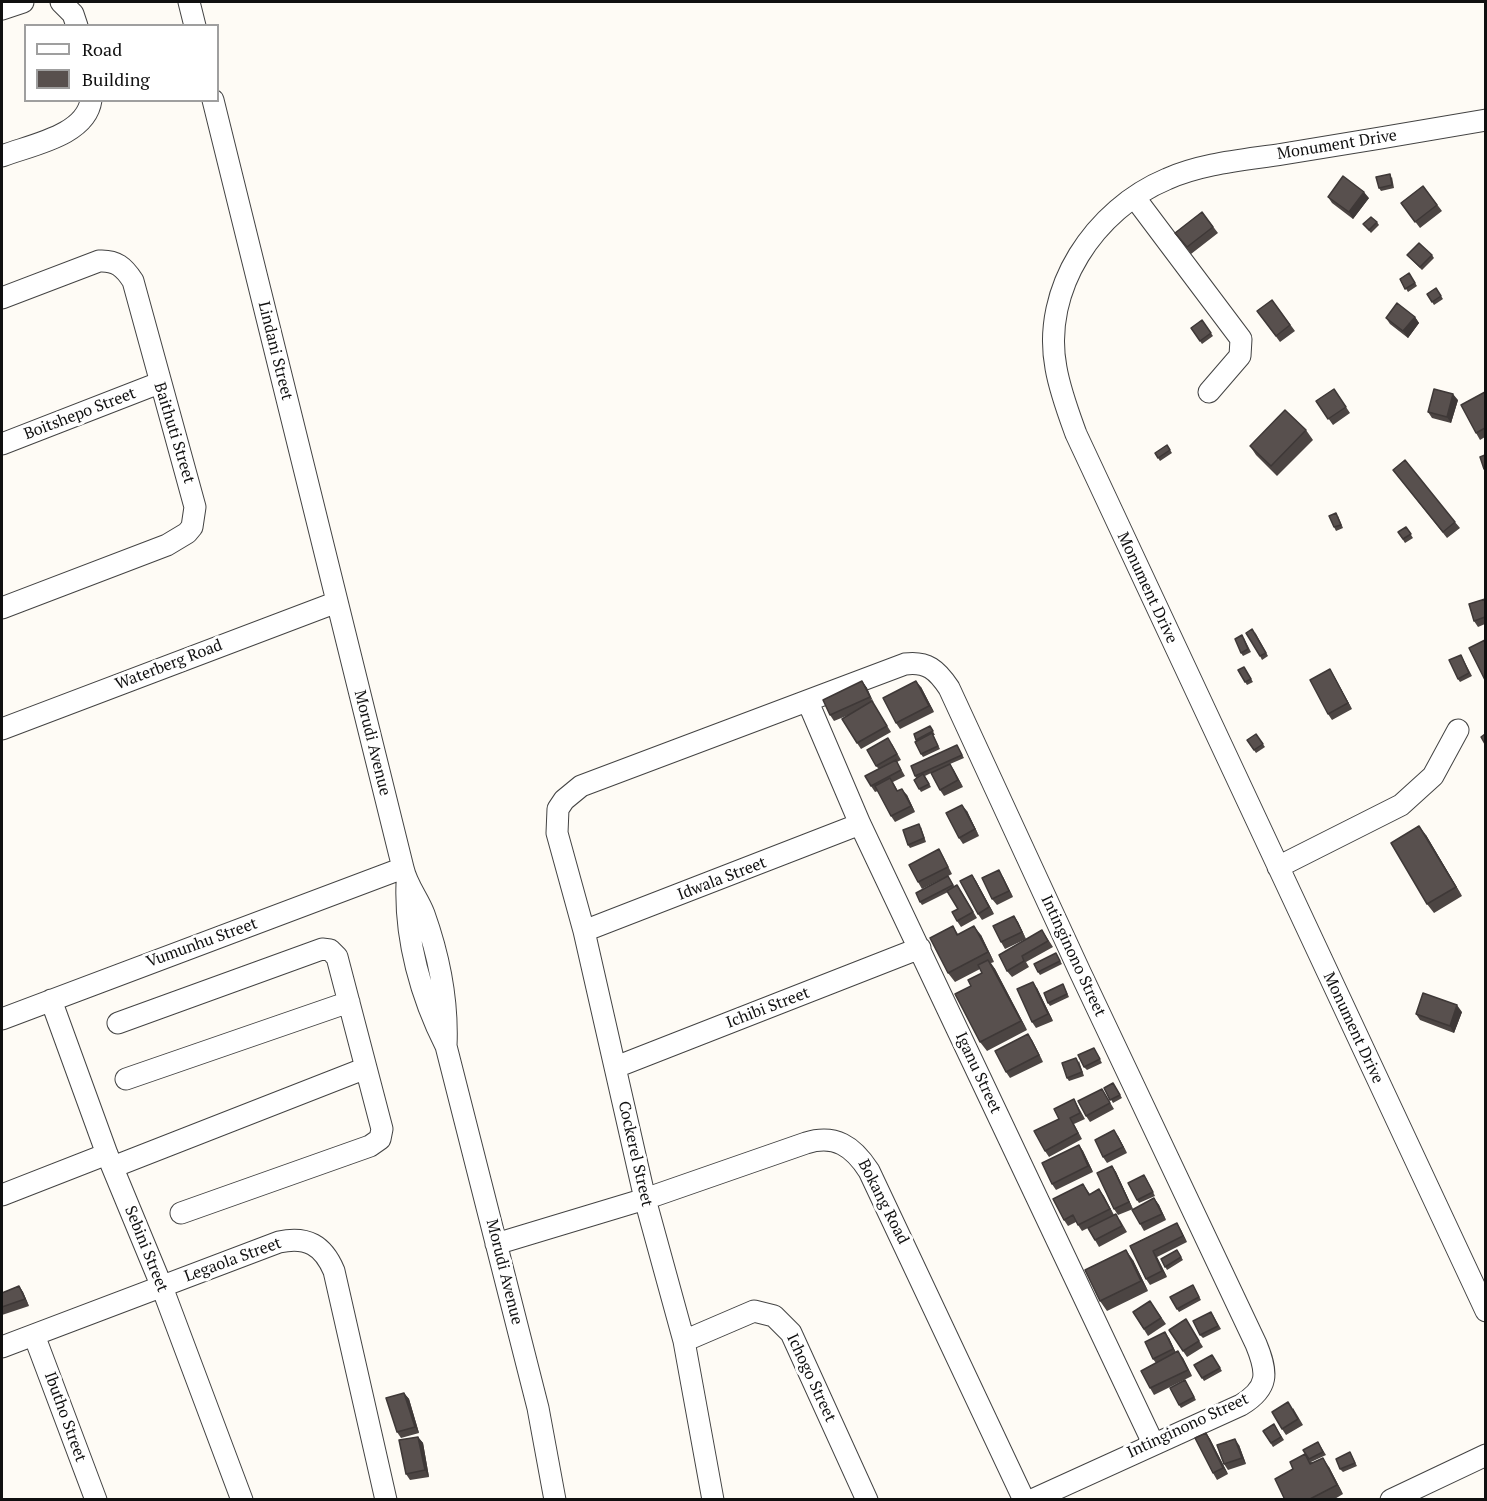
<!DOCTYPE html>
<style>
body{margin:0}
#map{position:relative;width:1487px;height:1501px;overflow:hidden;background:#fefbf5;font-family:"PT Serif",serif}
canvas{display:block}
.frame{position:absolute;inset:0;border:3px solid #101010;pointer-events:none}
.legend{position:absolute;left:24px;top:24px;width:195px;height:78px;box-sizing:border-box;background:#fff;border:2px solid #9f9f9f;margin:0;padding:8px 10px;list-style:none;font-size:18px;color:#101010}
.legend li{display:flex;align-items:center;gap:12px;height:30px}
.legend b{width:30px;border:2px solid #9f9f9f}
</style>
<div id="map">
<canvas width="1487" height="1501"></canvas>
<div class="frame"></div>
<ul class="legend">
<li><b style="height:8px;background:#fff"></b>Road</li>
<li><b style="height:16px;background:#58504e"></b>Building</li>
</ul>
</div>
<script>
const c = document.querySelector('canvas').getContext('2d');
c.lineJoin = 'round';
function stroke(path, color, width, dash) {
  c.strokeStyle = color;
  c.lineWidth = width;
  c.lineCap = dash ? 'butt' : 'round';
  c.setLineDash(dash || []);
  c.stroke(path);
}
function fill(path, color) {
  c.fillStyle = color;
  c.fill(path, 'evenodd');
}
function label(font, color, halo, rows, align = 'center') {
  c.font = font + ' "PT Serif",serif';
  c.lineWidth = 6;
  c.setLineDash([]);
  c.textBaseline = 'middle';
  c.strokeStyle = halo;
  c.fillStyle = color;
  for (const [text, x, y, turn = 0] of rows) {
    c.save();
    c.translate(x, y);
    c.rotate((+turn || 0) * Math.PI / 180);
    c.textAlign = isNaN(turn) ? turn : align;
    if (halo) c.strokeText(text, 0, 0);
    c.fillText(text, 0, 0);
    c.restore();
  }
}
const minor = new Path2D(`
 M61,2L73,14L77,26
 M189,2L195,26
 M2,9L23,2
 M213,100L403,868C407,886 418,898 424,914C439,956 448,1002 446,1046
 M1486,120C1418,132 1351,143 1283,154C1245,160 1203,163 1167,179C1095,209 1041,289 1056,368C1060,391 1068,412 1076,434L1486,1311
 M2,156C30,145 86,136 91,100
 M1135,198L1241,339L1240,356L1209,392
 M2,298L99,261C116,260 124,267 133,281L195,507L192,527L187,533L167,545L2,608
 M2,444L159,383
 M808,702L860,824L1153,1443
 M2,729L337,602
 M1278,867L1401,805L1433,776L1458,730
 M407,884C405,939 421,997 446,1046L538,1408L555,1500
 M584,931L860,824
 M51,1000L107,1154L162,1287L242,1500
 M2,1019L403,868
 M118,1023L322,949L330,950L337,957L382,1129L380,1139L370,1146L181,1213
 M616,1067L920,948
 M126,1079L349,1002
 M113,1167L366,1068
 M2,1195L107,1154
 M496,1244L645,1199L806,1143C835,1134 853,1146 869,1171L1024,1500
 M34,1335L96,1500
 M684,1341L754,1311L774,1316L791,1333L867,1500
 M2,1347L279,1242C307,1236 323,1245 334,1271L386,1500
 M713,1500L684,1341L645,1199L584,931L557,833L558,809L564,800L581,786L905,664C927,661 937,670 949,688L1080,972L1256,1344C1268,1373 1269,1388 1241,1405L1032,1500
 M1391,1500L1486,1455`);
stroke(minor, '#434343', 23);
stroke(minor, '#fff', 21);
fill(new Path2D(`
 M1392,177L1394,188L1381,191L1379,188Z
 M1423,186L1442,211L1420,228L1401,203Z
 M1328,197L1369,198L1353,219L1332,203Z
 M1202,212L1218,233L1191,254L1175,233Z
 M1377,222L1379,225L1371,233L1363,224Z
 M1407,255H1432L1434,258L1422,270Z
 M1409,273L1417,286L1408,292L1400,279Z
 M1436,288L1443,299L1434,305L1427,294Z
 M1272,300L1295,331L1280,342L1257,311Z
 M1415,317L1419,323L1408,338L1390,324L1386,318Z
 M1202,320L1213,336L1202,344L1191,328Z
 M1334,389L1350,413L1333,425L1316,401Z
 M1485,392V437L1480,440L1476,433Z
 M1458,400L1451,423L1432,418L1428,412Z
 M1306,430L1313,440L1277,476L1256,455L1250,446Z
 M1167,445L1172,453L1160,461L1155,453Z
 M1393,470L1455,522L1460,528L1447,538Z
 M1338,516L1343,528L1336,531L1334,527Z
 M1406,527L1413,538L1405,543L1398,532Z
 M1485,599V624L1478,627L1474,621Z
 M1255,632L1268,656L1262,660L1260,656Z
 M1244,638L1251,652L1243,656L1241,653Z
 M1461,655L1472,676L1460,682L1458,679Z
 M1244,667L1253,682L1247,685L1238,670Z
 M1330,669L1352,709L1332,720L1328,714Z
 M862,681L867,688L873,703L891,732L861,749L857,743L851,714L834,721L830,715Z
 M921,687L934,712L900,729L896,723Z
 M930,726L935,735H933L940,749L923,757L921,754L917,741L914,734Z
 M1256,734L1265,747L1256,753L1247,740Z
 M892,744L901,760L897,762L905,776L893,782L898,791L907,795L915,812L895,822L891,816L878,791L875,792L871,786L879,769L876,766Z
 M957,745L964,758L950,764L963,787L944,796L940,790L931,773L925,776L931,787L921,792L914,780L916,778L915,776Z
 M967,811L979,836L963,844L959,838Z
 M921,827L926,842L910,848L908,845Z
 M1426,835L1462,896L1434,913L1427,904Z
 M939,849L943,856L952,874L922,889L918,882Z
 M972,875L976,881L994,914L982,920L978,914Z
 M948,876L954,886L961,891L977,918L961,927L957,921L958,909L948,892L922,905L920,902Z
 M1003,877L1013,897L997,905L992,899Z
 M1014,916L1018,922L1026,939L1005,949L1001,942Z
 M953,926L958,934L981,935L994,962L991,963L995,969L1027,1030L987,1051L980,1042L971,986L982,973L980,969L955,982L948,973Z
 M1042,930L1053,947L1026,962L1029,967L1012,977L1007,971Z
 M1058,957L1062,964L1040,975L1038,972Z
 M1063,984L1069,997L1050,1006L1048,1003Z
 M1037,988L1053,1021L1036,1028L1032,1022Z
 M1462,1012L1454,1033L1420,1020L1416,1014Z
 M1032,1040L1043,1062L1010,1078L1006,1072Z
 M1094,1048L1102,1063L1087,1070L1084,1067Z
 M1079,1061L1084,1076L1069,1081L1067,1078Z
 M1115,1086L1122,1098L1113,1103L1104,1088Z
 M1102,1089L1114,1109L1090,1122L1086,1116Z
 M1074,1099L1085,1119L1074,1124L1082,1139L1049,1157L1045,1151L1059,1119Z
 M1118,1136L1127,1153L1107,1163L1103,1157Z
 M1079,1145L1083,1151L1093,1172L1056,1190L1052,1184Z
 M1112,1166L1116,1172L1133,1209L1118,1215L1114,1209Z
 M1146,1178L1155,1196L1139,1203L1137,1200Z
 M1083,1184L1090,1194L1099,1189L1114,1215L1120,1220L1127,1232L1099,1247L1088,1228L1082,1231L1076,1222L1068,1226L1064,1220Z
 M1154,1198L1159,1205L1166,1220L1144,1231L1140,1224Z
 M1177,1223L1181,1230L1187,1242L1157,1257L1167,1277L1150,1285L1146,1279L1130,1246Z
 M1177,1250L1183,1260L1167,1270L1161,1259Z
 M1133,1260L1148,1291L1107,1311L1100,1301Z
 M1193,1285L1201,1300L1179,1312L1177,1309Z
 M19,1286L23,1292L29,1306L2,1315V1293Z
 M1150,1301L1166,1324L1148,1336L1133,1312Z
 M1213,1315L1221,1329L1203,1338L1200,1335Z
 M1190,1326L1203,1347L1187,1357L1183,1351Z
 M1169,1338L1176,1353L1183,1358L1192,1376L1154,1395L1150,1388L1156,1363L1153,1359Z
 M1212,1355L1222,1371L1204,1381L1194,1365Z
 M1185,1380L1196,1400L1181,1408L1179,1405Z
 M404,1393L409,1399L419,1433L401,1438L397,1432Z
 M1293,1408L1303,1425L1286,1435L1282,1429Z
 M1274,1424L1284,1440L1273,1447L1263,1431Z
 M1206,1433L1210,1439L1228,1474L1217,1480L1213,1473Z
 M418,1437L423,1443L429,1477L410,1480L406,1474Z
 M1318,1442L1326,1455L1311,1462L1329,1467L1343,1494L1333,1500H1285L1293,1469L1305,1455Z
 M1239,1445L1246,1464L1228,1470L1224,1464Z
 M1352,1456L1357,1466L1343,1472L1340,1469Z`), '#4c4543');
fill(new Path2D(`
 M1364,192L1369,198L1353,219L1349,212Z
 M1415,317L1419,323L1408,338L1403,331Z
 M1453,394L1458,400L1451,423L1447,417Z
 M1330,669L1334,676L1352,709L1348,703Z
 M862,681L867,688L874,703L870,697Z
 M916,681L921,687L934,712L929,706Z
 M950,764L954,770L963,787L958,780Z
 M902,789L907,795L915,812L911,806Z
 M962,805L967,811L979,836L975,829Z
 M1419,826L1426,835L1462,896L1456,887Z
 M999,870L1003,877L1013,897L1009,891Z
 M972,875L976,881L994,914L989,907Z
 M1014,916L1018,922L1026,939L1022,932Z
 M974,926L981,935L994,962L988,952Z
 M988,960L995,969L1027,1030L1021,1021Z
 M1033,982L1037,988L1053,1021L1048,1014Z
 M1457,1005L1462,1012L1454,1033L1450,1026Z
 M1028,1034L1032,1040L1043,1062L1039,1055Z
 M1114,1130L1118,1136L1127,1153L1123,1147Z
 M1079,1145L1083,1151L1093,1172L1088,1166Z
 M1112,1166L1116,1172L1133,1209L1129,1202Z
 M1099,1189L1104,1196L1114,1215L1110,1209Z
 M1154,1198L1159,1205L1166,1220L1162,1214Z
 M1177,1223L1181,1230L1187,1242L1183,1236Z
 M1126,1250L1133,1260L1148,1291L1141,1281Z
 M1153,1251L1157,1257L1167,1277L1162,1271Z
 M19,1286L23,1292L29,1306L25,1299Z
 M1165,1332L1169,1338L1177,1355L1173,1349Z
 M1178,1351L1183,1358L1192,1376L1188,1370Z
 M404,1393L409,1399L419,1433L415,1427Z
 M1206,1433L1210,1439L1228,1474L1223,1468Z
 M418,1437L423,1443L429,1477L425,1470Z
 M1235,1439L1239,1445L1246,1464L1242,1458Z
 M1323,1458L1329,1467L1343,1494L1337,1485Z`), '#3e3837');
const building = new Path2D(`
 M1390,174L1392,185L1379,188L1376,177Z
 M1343,176L1364,192L1349,212L1328,197Z
 M1423,186L1437,205L1415,222L1401,203Z
 M1202,212L1213,227L1187,247L1175,233Z
 M1371,217L1377,222L1369,230L1363,224Z
 M1419,243L1432,255L1420,267L1407,255Z
 M1409,273L1415,283L1405,289L1400,279Z
 M1436,288L1441,296L1432,302L1427,294Z
 M1272,300L1290,325L1276,336L1257,311Z
 M1397,303L1415,317L1403,331L1386,318Z
 M1202,320L1211,333L1200,341L1191,328Z
 M1334,389L1346,407L1328,419L1316,401Z
 M1434,389L1453,394L1447,417L1428,412Z
 M1485,392V428L1476,433L1461,405Z
 M1285,410L1306,430L1271,466L1250,446Z
 M1167,445L1170,450L1158,458L1155,453Z
 M1485,455V468L1484,469L1480,457Z
 M1405,460L1455,522L1443,532L1393,470Z
 M1336,513L1341,525L1334,527L1329,516Z
 M1406,527L1411,534L1403,539L1398,532Z
 M1485,599V617L1474,621L1469,604Z
 M1252,629L1266,653L1260,656L1246,633Z
 M1242,635L1248,649L1241,653L1235,639Z
 M1485,640V680L1469,648Z
 M1461,655L1469,673L1458,679L1449,660Z
 M1244,667L1251,679L1245,682L1238,670Z
 M1330,669L1348,703L1328,714L1310,680Z
 M862,681L870,697L830,715L823,700Z
 M916,681L929,706L896,723L883,698Z
 M872,701L887,726L857,743L842,719Z
 M930,726L933,731L916,740L914,734Z
 M932,733L938,746L921,754L915,742Z
 M1256,734L1263,744L1254,750L1247,740Z
 M1485,734V744L1481,737Z
 M888,738L897,754L876,766L867,750Z
 M957,745L962,755L915,776L911,766Z
 M896,760L901,770L871,786L865,776Z
 M950,764L958,780L940,790L931,773Z
 M923,774L929,784L919,789L914,780Z
 M890,778L897,791L902,789L911,806L891,816L875,786Z
 M962,805L975,829L959,838L946,813Z
 M919,824L924,838L908,845L903,830Z
 M1419,826L1456,887L1427,904L1391,843Z
 M939,849L948,867L918,882L909,865Z
 M999,870L1009,891L992,899L982,878Z
 M972,875L989,907L978,914L960,881Z
 M948,876L953,885L920,902L916,893Z
 M957,885L973,912L957,921L952,912L958,909L947,891Z
 M1014,916L1022,932L1001,942L993,926Z
 M953,926L957,935L974,926L988,952L948,973L930,938Z
 M1042,930L1048,941L1022,956L1024,961L1007,971L999,955Z
 M1056,953L1060,961L1038,972L1034,964Z
 M988,960L1021,1021L980,1042L955,994L971,986L968,980L982,973L978,965Z
 M1033,982L1048,1014L1032,1022L1017,989Z
 M1063,984L1067,994L1048,1003L1044,993Z
 M1423,993L1457,1005L1450,1026L1416,1014Z
 M1028,1034L1039,1055L1006,1072L995,1051Z
 M1094,1048L1100,1059L1084,1067L1078,1055Z
 M1076,1058L1082,1072L1067,1078L1062,1063Z
 M1113,1083L1120,1095L1110,1100L1104,1088Z
 M1102,1089L1110,1103L1086,1116L1078,1101Z
 M1074,1099L1080,1113L1070,1118L1078,1133L1045,1151L1034,1131L1059,1119L1054,1109Z
 M1114,1130L1123,1147L1103,1157L1095,1140Z
 M1079,1145L1088,1166L1052,1184L1042,1163Z
 M1112,1166L1129,1202L1114,1209L1097,1173Z
 M1144,1175L1153,1192L1137,1200L1128,1183Z
 M1083,1184L1089,1195L1099,1189L1110,1209L1078,1225L1073,1215L1064,1220L1053,1199Z
 M1154,1198L1162,1214L1140,1224L1132,1210Z
 M1116,1214L1122,1226L1095,1240L1088,1228Z
 M1177,1223L1183,1236L1153,1251L1162,1271L1146,1279L1130,1246Z
 M1126,1250L1141,1281L1100,1301L1085,1270Z
 M1177,1250L1181,1257L1165,1267L1161,1259Z
 M1193,1285L1199,1297L1177,1309L1170,1297Z
 M19,1286L25,1299L2,1307V1293Z
 M1150,1301L1161,1318L1144,1329L1133,1312Z
 M1211,1312L1218,1326L1200,1335L1193,1321Z
 M1186,1319L1199,1341L1183,1351L1169,1330Z
 M1165,1332L1173,1349L1153,1359L1145,1342Z
 M1178,1351L1188,1370L1150,1388L1141,1371Z
 M1212,1355L1220,1368L1202,1378L1194,1365Z
 M1185,1380L1194,1397L1179,1405L1170,1388Z
 M404,1393L415,1427L397,1432L386,1398Z
 M1288,1402L1298,1419L1282,1429L1272,1412Z
 M1274,1424L1281,1437L1271,1443L1263,1431Z
 M1206,1433L1223,1468L1213,1473L1195,1438Z
 M418,1437L425,1470L406,1474L399,1440Z
 M1235,1439L1242,1458L1224,1464L1217,1445Z
 M1318,1442L1323,1452L1309,1459L1303,1450Z
 M1350,1452L1355,1463L1340,1469L1336,1459Z
 M1305,1454L1310,1464L1323,1458L1337,1485L1308,1500H1285L1275,1479L1293,1469L1290,1462Z`);
fill(building, '#58504e');
stroke(building, '#3e3837', 1.5);
label('16px', '#101010', '#fff', [
 ["Monument Drive",1337,145,-9],
 ["Lindani Street",275,351,76],
 ["Boitshepo Street",80,414,-21],
 ["Baithuti Street",174,433,73],
 ["Monument Drive",1147,588,65],
 ["Waterberg Road",169,665,-21],
 ["Morudi Avenue",372,743,76],
 ["Idwala Street",722,879,-21],
 ["Vumunhu Street",202,943,-20],
 ["Intinginono Street",1073,956,65],
 ["Ichibi Street",768,1008,-21],
 ["Monument Drive",1353,1028,65],
 ["Iganu Street",978,1073,65],
 ["Cockerel Street",635,1154,77],
 ["Bokang Road",883,1202,63],
 ["Sebini Street",146,1249,68],
 ["Legaola Street",233,1260,-20],
 ["Morudi Avenue",504,1272,76],
 ["Ichogo Street",811,1378,65],
 ["Ibutho Street",65,1417,70],
 ["Intinginono Street",1188,1426,-25]
]);
</script>
